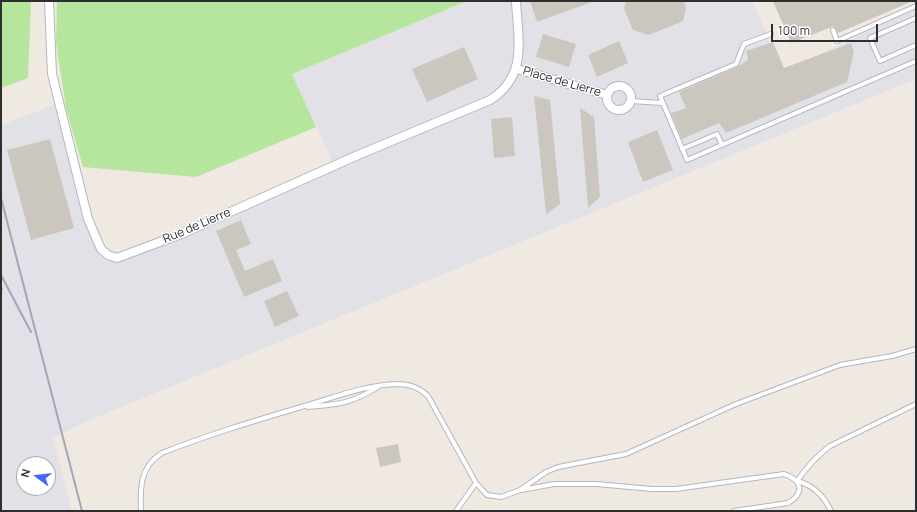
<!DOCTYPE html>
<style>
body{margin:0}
#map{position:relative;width:917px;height:512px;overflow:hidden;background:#efe9e1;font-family:Manrope,sans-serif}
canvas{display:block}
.frame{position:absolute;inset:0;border:2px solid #2e2e2e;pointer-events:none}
.north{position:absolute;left:16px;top:456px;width:40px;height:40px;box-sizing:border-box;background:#fff;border:1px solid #ababab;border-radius:50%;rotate:285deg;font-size:11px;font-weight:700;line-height:16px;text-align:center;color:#2e2e2e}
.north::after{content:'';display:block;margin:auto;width:14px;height:18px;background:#4265fb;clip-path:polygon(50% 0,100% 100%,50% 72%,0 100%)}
.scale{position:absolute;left:771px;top:24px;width:107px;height:18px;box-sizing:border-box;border:2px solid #2e2e2e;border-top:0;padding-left:5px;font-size:12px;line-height:14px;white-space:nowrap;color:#2e2e2e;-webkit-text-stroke:3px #fff;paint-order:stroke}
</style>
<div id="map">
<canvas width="917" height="512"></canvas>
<div class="frame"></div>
<div class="north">N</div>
<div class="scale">100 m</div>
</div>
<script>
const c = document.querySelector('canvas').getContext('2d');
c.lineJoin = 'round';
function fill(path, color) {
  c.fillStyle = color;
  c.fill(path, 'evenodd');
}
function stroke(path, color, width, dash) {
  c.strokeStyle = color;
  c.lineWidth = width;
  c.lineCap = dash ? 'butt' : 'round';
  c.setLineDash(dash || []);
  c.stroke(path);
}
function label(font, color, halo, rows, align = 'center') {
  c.font = font + ' Manrope,sans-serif';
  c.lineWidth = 3;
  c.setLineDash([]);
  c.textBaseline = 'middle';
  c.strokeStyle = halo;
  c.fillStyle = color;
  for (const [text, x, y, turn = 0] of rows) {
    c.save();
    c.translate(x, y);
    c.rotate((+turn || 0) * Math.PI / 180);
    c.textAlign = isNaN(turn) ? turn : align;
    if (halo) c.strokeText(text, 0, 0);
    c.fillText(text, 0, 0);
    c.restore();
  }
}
fill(new Path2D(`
 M467,1H752L783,71L916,9V79L85,422L53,438L72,511H1V125L59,103L88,219L101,249L117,258L334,165L292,74ZM24,464H48V488H24Z`), '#e3e1e8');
fill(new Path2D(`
 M1,1H31L28,78L1,88Z
 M57,1H467L292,74L316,127L196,177L83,167L66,108L56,43Z`), '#b6e59e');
fill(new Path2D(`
 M530,1H592V2L537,22Z
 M626,1H684L686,8L683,21L649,35L633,30L624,9Z
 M773,1H913L838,33L834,26L791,43Z
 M543,34L576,44L569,67L536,57Z
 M619,41L628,63L597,77L588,55Z
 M773,42L784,68L851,43L854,52L847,82L726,133L719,123L682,139L671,113L686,108L679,92L737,67L748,60L746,51Z
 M464,47L478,79L427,102L412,69Z
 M534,96L550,100L560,204L546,214Z
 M580,108L594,117L600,197L588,208Z
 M512,117L515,156L494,158L491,119Z
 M657,130L673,170L643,182L628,142Z
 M50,139L74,228L31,240L7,150Z
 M241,220L251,244L236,250L245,271L273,259L282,281L244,297L216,231Z
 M287,291L299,316L275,327L264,301Z
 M398,444L401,462L380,467L376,448Z`), '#cbc7bf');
const service = new Path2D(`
 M916,18L870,38L880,61L916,45
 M833,30L837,41L916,6
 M771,34L744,44L736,64L660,96L687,160L916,61
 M631,101L663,103
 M682,149L717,134L722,145
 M308,407C340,404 350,404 378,387
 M522,490L554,484H596L652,489H676L784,474C802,480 805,493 788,503L734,511
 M141,511C140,488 140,466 162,453C207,435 254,421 301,407C333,398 363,385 398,384C410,384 420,388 428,396L476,483L487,495L501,497L520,490L546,472L558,467L626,454L736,404L840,365L892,356L916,349
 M456,511L476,483
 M831,511C824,496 813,485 797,481C807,467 816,456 830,446L916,404`);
const minor = new Path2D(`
 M49,1L52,74L88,219L101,249L108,255L117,258L181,234L358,155L490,100C528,76 518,40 516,1
 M517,69L607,95
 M607 98a12 12 0 1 1 24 0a12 12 0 1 1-24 0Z`);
stroke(service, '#b4b7c1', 6);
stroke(minor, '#b4b7c1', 10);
stroke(service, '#fff', 4);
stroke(minor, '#fff', 8);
stroke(new Path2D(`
 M1,198L82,511
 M1,275L31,332
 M1,288L2,289`), '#a3a6b8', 2);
label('12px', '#2e2e2e', '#fff', [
 ["Place de Lierre",562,82,16],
 ["Rue de Lierre",197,226,-23]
]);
</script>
